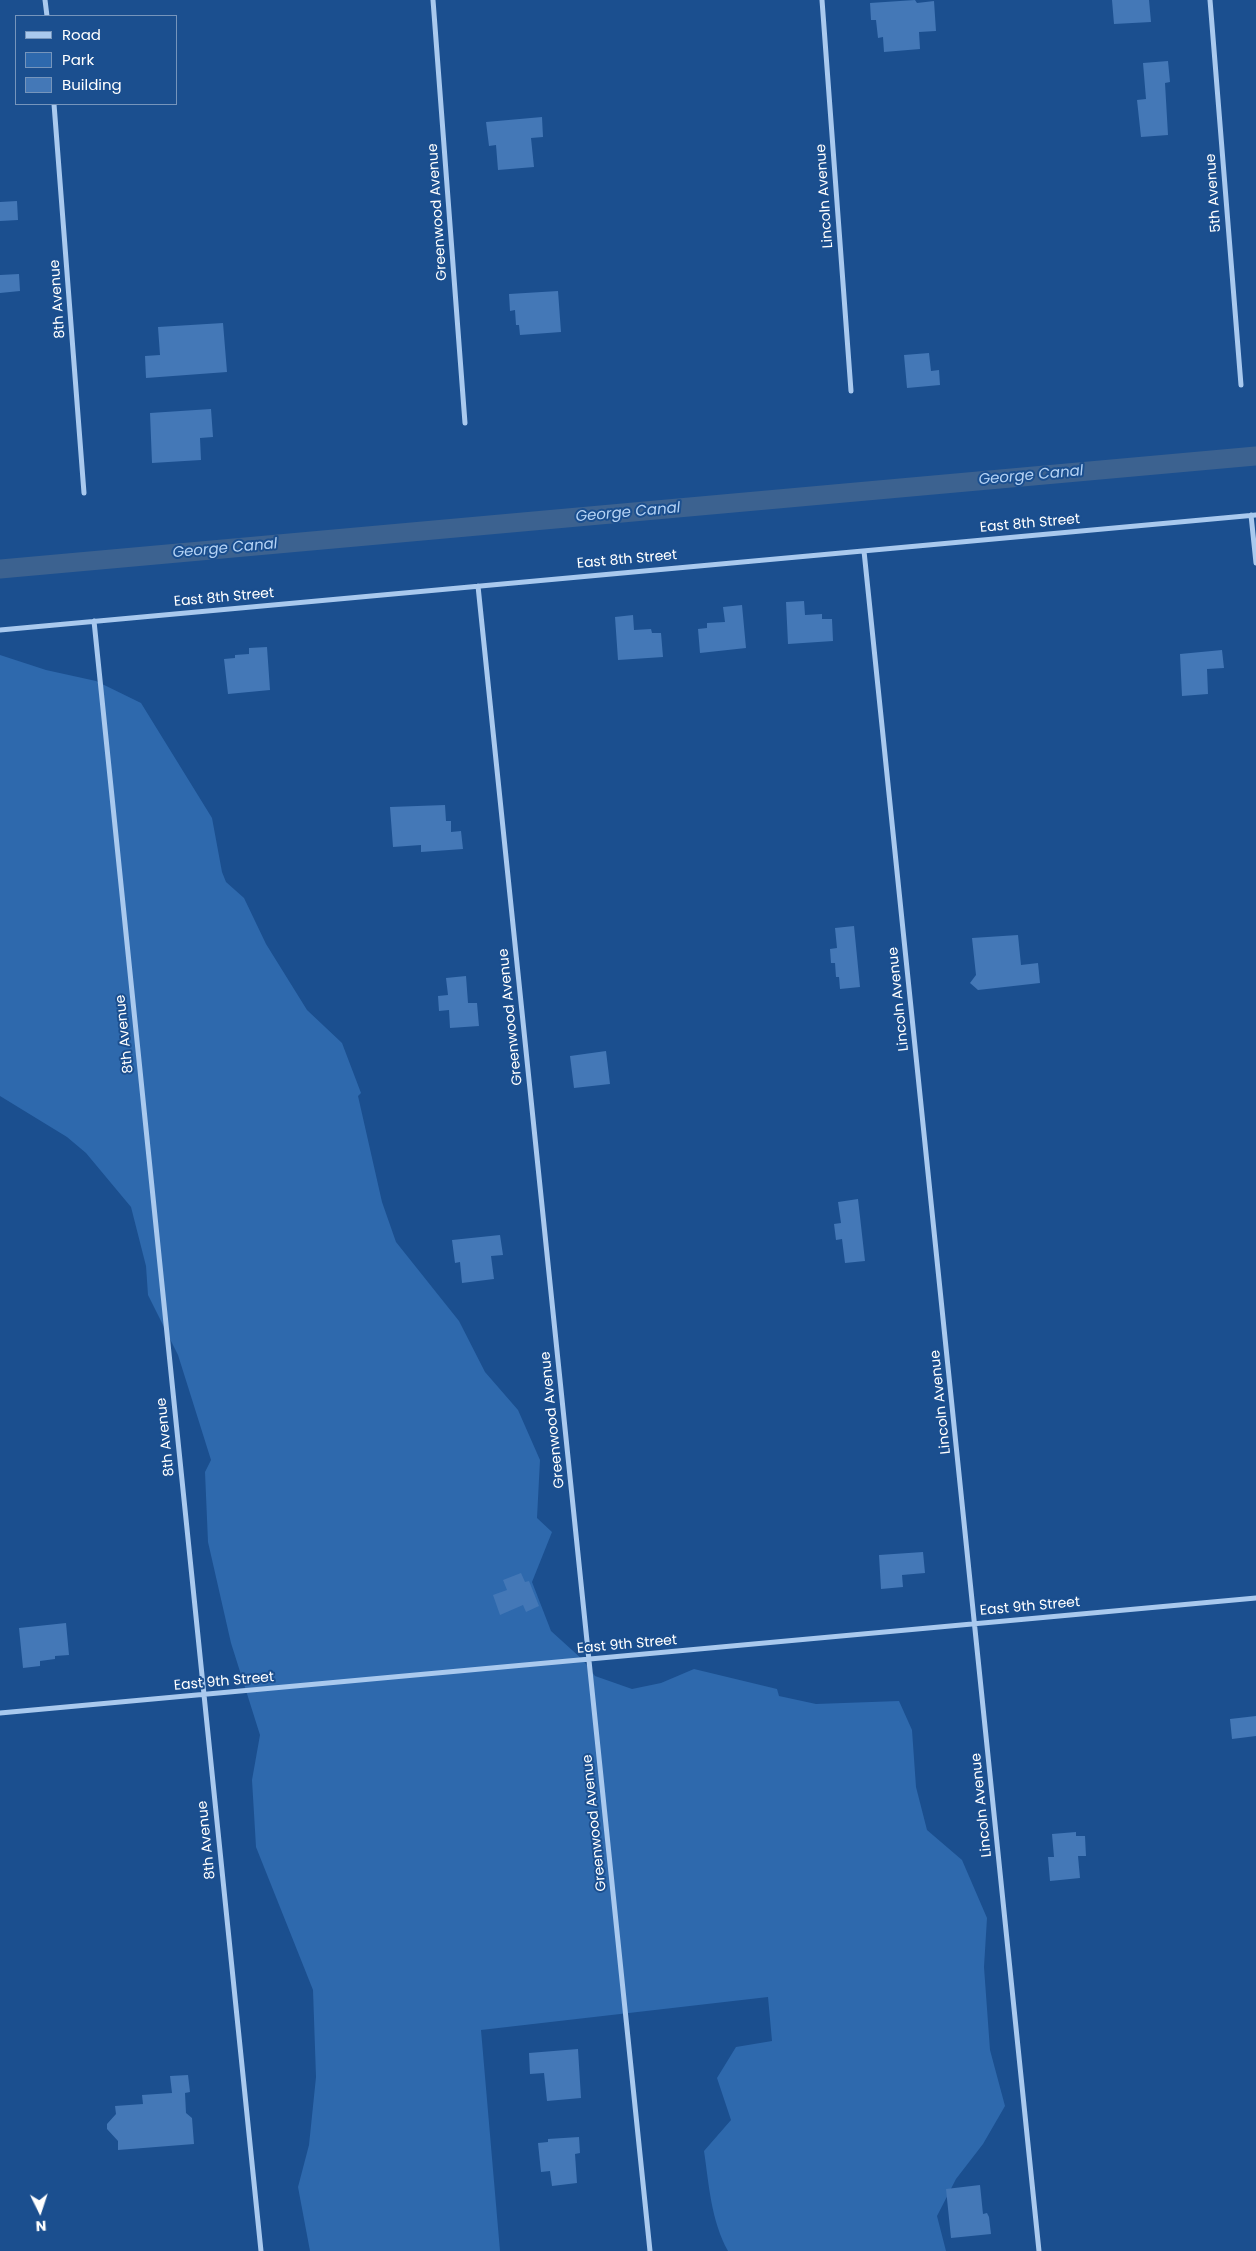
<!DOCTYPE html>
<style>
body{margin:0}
#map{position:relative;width:1256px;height:2251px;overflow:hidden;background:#1b4f8f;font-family:Poppins,sans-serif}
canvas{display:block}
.legend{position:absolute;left:15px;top:15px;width:162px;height:90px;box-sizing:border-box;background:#1b4f8f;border:1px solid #7695bc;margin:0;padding:6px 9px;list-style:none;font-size:15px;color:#fff}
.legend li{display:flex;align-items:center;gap:10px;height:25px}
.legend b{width:25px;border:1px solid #7695bc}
.north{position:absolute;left:15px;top:2186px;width:50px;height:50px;-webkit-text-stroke:4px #1b4f8f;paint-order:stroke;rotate:176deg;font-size:14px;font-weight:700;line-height:20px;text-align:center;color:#fff}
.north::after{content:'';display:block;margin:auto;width:18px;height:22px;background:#fff;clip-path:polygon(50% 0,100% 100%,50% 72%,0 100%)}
</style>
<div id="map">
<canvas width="1256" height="2251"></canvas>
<ul class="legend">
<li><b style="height:6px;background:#a9c9ee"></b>Road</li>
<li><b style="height:14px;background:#2e69ad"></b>Park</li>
<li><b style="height:14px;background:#4478b7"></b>Building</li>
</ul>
<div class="north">N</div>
</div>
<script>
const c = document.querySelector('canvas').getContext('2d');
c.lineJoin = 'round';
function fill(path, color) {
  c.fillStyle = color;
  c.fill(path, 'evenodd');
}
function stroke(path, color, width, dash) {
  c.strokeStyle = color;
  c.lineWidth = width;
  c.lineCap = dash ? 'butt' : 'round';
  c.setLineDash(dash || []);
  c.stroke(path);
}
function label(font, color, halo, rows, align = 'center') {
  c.font = font + ' Poppins,sans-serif';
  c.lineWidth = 4;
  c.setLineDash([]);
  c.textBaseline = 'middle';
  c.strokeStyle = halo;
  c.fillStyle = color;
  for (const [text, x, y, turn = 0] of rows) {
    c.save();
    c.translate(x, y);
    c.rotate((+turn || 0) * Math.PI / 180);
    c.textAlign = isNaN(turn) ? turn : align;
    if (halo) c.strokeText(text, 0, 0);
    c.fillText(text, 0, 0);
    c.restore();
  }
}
fill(new Path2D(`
 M0,655L46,670L96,681L141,703L212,818L222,872L226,882L244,898L266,944L307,1010L342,1043L361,1093L358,1096L382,1202L396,1242L459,1321L485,1372L518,1410L540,1460L537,1518L552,1532L532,1582L551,1631L583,1660L595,1676L632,1689L661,1683L694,1669L777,1689L779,1696L816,1704L899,1701L912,1730L916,1787L927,1830L962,1860L987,1918L984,1967L990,2050L1005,2106L983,2144L956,2179L937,2216L946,2251H728C711,2220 709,2185 704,2151L731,2120L717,2078L736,2047L772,2041L768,1997L481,2030L500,2251H310L298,2187L309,2145L316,2077L313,1990L256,1847L252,1780L260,1735L231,1643L208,1542L205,1472L211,1460L178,1355L148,1295L146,1266L131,1207L86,1153L67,1137L0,1096Z`), '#2e69ad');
stroke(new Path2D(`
 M0,569L1256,456`), '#3c6290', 19);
fill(new Path2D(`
 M915,0L917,3L934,1L936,31L919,32L920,49L884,52L883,37L878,38L876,20H871L870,3Z
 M1112,0H1149L1151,22L1114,24Z
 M1168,61L1170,82L1165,83L1168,135L1141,137L1137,100L1146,99L1143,63Z
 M542,117L543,137L531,138L534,167L498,170L496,145L489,146L486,122Z
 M17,201L18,220L0,221V202Z
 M19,274L20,291L0,293V275Z
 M558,291L561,332L520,335L519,325H516L515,310L510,311L509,294Z
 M223,323L227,372L146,378L145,356L160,355L158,327Z
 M929,353L931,371L939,370L940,385L907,388L904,355Z
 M211,409L213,437L200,438L201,460L152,463L150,413Z
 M804,601L805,615L822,614V619H832L833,641L788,644L786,602Z
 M742,605L746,648L700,653L698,629L707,628V623L725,622L723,607Z
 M633,615L634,630L651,629L652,633H661L663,657L618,660L615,617Z
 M267,647L270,690L228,694L224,659L235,658V655L249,654V648Z
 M1222,650L1224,668L1207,669L1208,694L1182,696L1180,654Z
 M445,805L446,821H451V832L461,831L463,849L421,852V845L393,847L390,807Z
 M854,926L860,987L840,989L839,977H836L835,963H831L830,949L837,948L835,928Z
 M1018,935L1021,965L1038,963L1040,983L978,990L970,983L976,975L972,938Z
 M466,976L468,1003H477L479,1026L450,1028L449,1010L439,1011L438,996L448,995L446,978Z
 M606,1051L610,1084L574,1088L570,1056Z
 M858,1199L865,1261L845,1263L842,1239L836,1240L834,1224L841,1223L838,1202Z
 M500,1235L503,1255L491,1256L494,1279L462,1283L460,1262L455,1263L452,1240Z
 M923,1552L925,1573L902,1575L903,1587L881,1589L879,1555Z
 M521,1573L525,1582L529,1581L539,1606L526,1612L523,1605L500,1615L493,1595L507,1590L503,1580Z
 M66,1623L69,1655L55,1656V1659L40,1661V1666L23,1668L19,1628Z
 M1256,1716V1736L1232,1739L1230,1719Z
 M1076,1832V1836H1085L1086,1856H1078L1080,1878L1050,1881L1048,1857H1054L1052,1834Z
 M578,2049L581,2098L547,2101L544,2073L530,2074L529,2053Z
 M188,2075L190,2092L185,2093L186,2113L192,2118L194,2144L118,2150V2141L107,2129V2124L116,2114L115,2106L143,2104L142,2095L172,2093L170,2076Z
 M579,2137L580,2153L575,2154L577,2183L552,2186L550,2171L541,2172L538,2143L548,2142V2139Z
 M980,2185L983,2214L987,2213L989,2217L991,2234L951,2238L946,2189Z`), '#4478b7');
stroke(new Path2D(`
 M45,0L47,16
 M433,0L465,423
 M822,0L851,391
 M1210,0L1241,385
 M54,104L84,493
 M1251,515L1256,563
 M864,551L1039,2251
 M478,586L650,2251
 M94,621L261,2251
 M0,630L1256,515
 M0,1713L1256,1598`), '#a9c9ee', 5);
label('14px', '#fff', '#1b4f8f', [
 ["5th Avenue",1214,193,-94],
 ["Lincoln Avenue",825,196,-94],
 ["Greenwood Avenue",438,212,-94],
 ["8th Avenue",58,299,-94],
 ["East 8th Street",1030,524,-5],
 ["East 8th Street",627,560,-5],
 ["East 8th Street",224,598,-5],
 ["Lincoln Avenue",899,999,-96],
 ["Greenwood Avenue",511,1017,-96],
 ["8th Avenue",125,1034,-96],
 ["Lincoln Avenue",941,1402,-96],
 ["Greenwood Avenue",553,1420,-96],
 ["8th Avenue",166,1437,-96],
 ["East 9th Street",1030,1607,-5],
 ["East 9th Street",627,1645,-5],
 ["East 9th Street",224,1682,-5],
 ["Lincoln Avenue",982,1805,-96],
 ["Greenwood Avenue",595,1823,-96],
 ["8th Avenue",207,1840,-96]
]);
label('italic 15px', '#b5d3f5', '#1b4f8f', [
 ["George Canal",1031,476,-5],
 ["George Canal",628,513,-5],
 ["George Canal",225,549,-5]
]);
</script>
